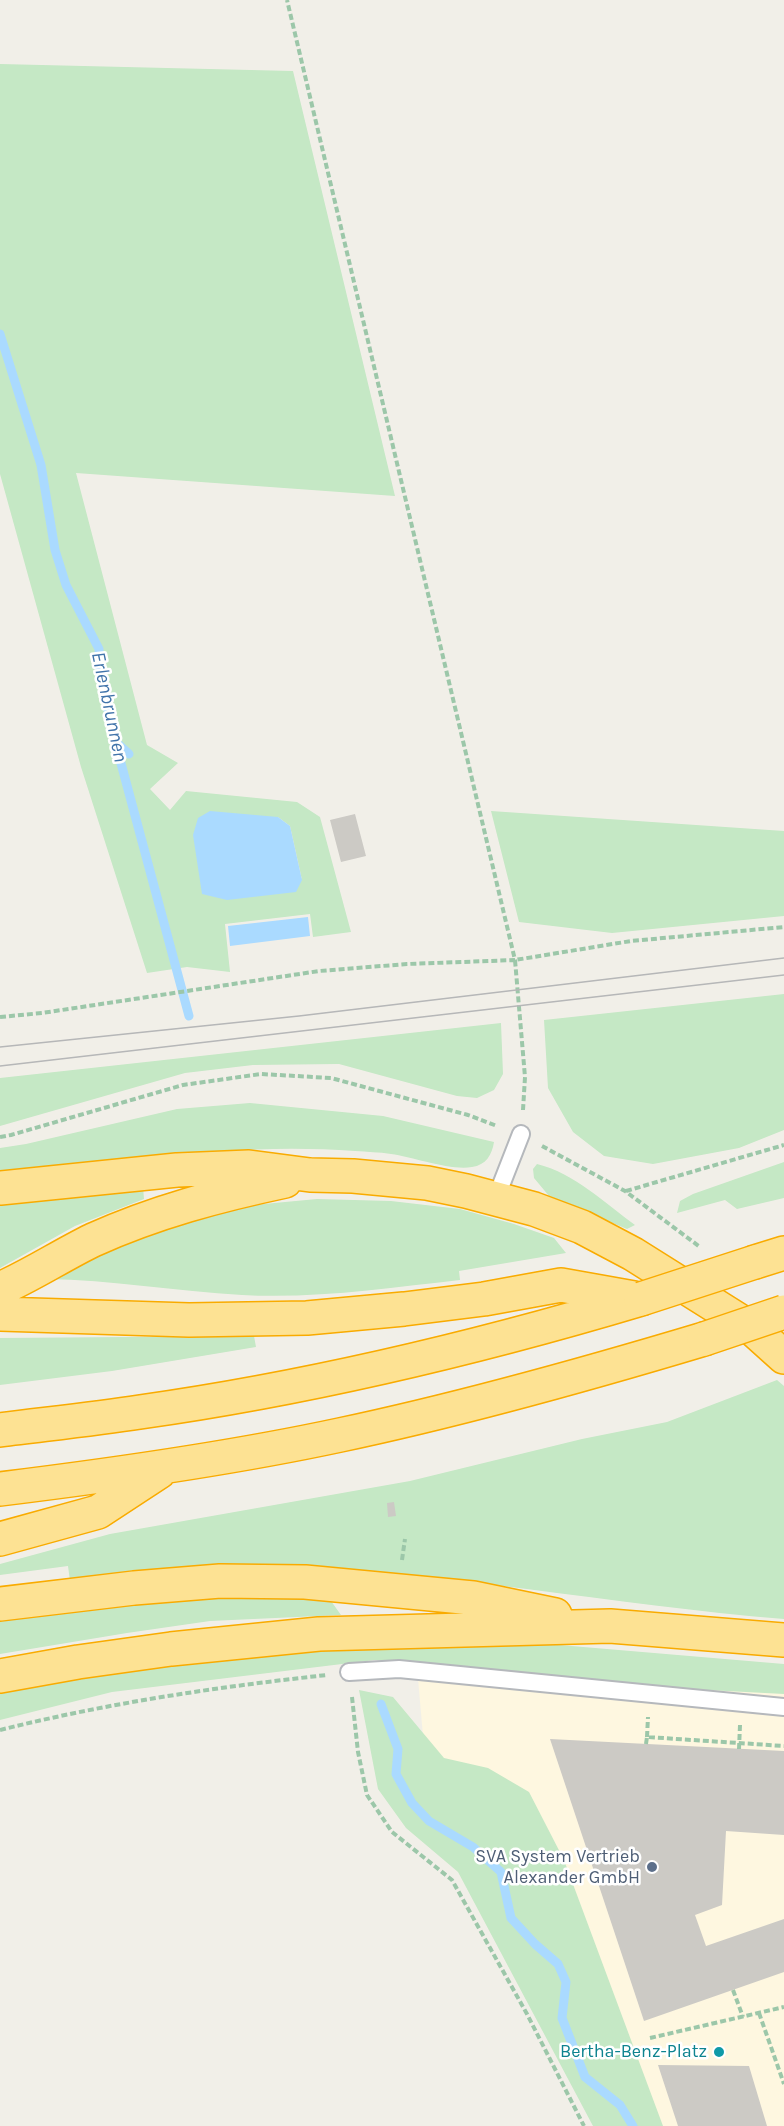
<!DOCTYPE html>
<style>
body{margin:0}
canvas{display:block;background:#f1efe8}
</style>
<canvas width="784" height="2126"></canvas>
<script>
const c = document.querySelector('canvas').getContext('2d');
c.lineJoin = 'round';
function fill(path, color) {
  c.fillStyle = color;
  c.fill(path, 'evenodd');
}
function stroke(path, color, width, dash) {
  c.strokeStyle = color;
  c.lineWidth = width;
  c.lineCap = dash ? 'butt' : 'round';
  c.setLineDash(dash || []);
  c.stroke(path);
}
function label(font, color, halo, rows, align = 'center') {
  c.font = font + ' Karla,sans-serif';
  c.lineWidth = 5;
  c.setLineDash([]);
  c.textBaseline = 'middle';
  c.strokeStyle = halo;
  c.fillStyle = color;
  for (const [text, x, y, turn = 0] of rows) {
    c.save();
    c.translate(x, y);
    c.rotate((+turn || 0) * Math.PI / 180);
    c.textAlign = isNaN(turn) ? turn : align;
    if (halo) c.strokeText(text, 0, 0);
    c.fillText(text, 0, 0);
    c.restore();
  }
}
fill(new Path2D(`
 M418,1678L784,1687V2126H619L423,1736Z`), '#fef7e0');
fill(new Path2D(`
 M0,64L293,71L395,496L76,473L147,745L178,763L150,789L170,810L186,791L297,802L320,817L351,932L313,937L310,914L225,924L230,972L187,967L147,973L81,767L0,474ZM278,817L290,826L302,880Z
 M491,811L784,831V916L612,933L519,922Z
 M784,994V1130L739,1148L653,1164L604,1156L573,1132L548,1088L544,1020Z
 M501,1023L503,1074L494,1090L477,1098L457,1096L339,1064L253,1065L185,1073L0,1126V1078Z
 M250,1103L383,1116L494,1142C492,1155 486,1165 472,1167C451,1171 413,1157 391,1154C379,1152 367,1152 355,1151C236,1142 118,1162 0,1171V1148L26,1144L177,1109Z
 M784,1162V1198L737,1209L725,1200L677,1213L680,1201L693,1194Z
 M537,1164C574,1173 605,1203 635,1225L627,1229L549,1196L534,1178L533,1169Z
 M143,1187L144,1199L75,1226L0,1268V1202Z
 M317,1199L391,1201L460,1209L514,1224L554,1238L566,1253L459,1271L460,1280C388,1288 315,1299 242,1295C176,1291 111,1280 46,1279L121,1239L190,1219L253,1205Z
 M254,1336L256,1347L112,1371L0,1385V1338Z
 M777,1380L784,1386V1619C612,1605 442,1571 269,1565C203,1563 136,1574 70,1581L68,1566L0,1575V1564L110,1534L410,1481L582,1439L667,1422Z
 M230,1597L286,1598L331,1601L341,1615L210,1621L127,1633L0,1654V1617L175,1600Z
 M548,1644L784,1664V1694L611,1685L467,1667L375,1660L112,1692L0,1720V1689L120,1668L308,1649Z
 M359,1690L393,1697L444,1758L488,1768L529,1792L564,1860L663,2126H593L458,1872L406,1828L378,1789Z`), '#c5e8c5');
fill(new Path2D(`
 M210,811L278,817L290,826L302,880L296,892L227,900L202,894L193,835L198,818Z
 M308,917L310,936L230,946L228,926Z`), '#aadaff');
stroke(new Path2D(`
 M0,334L41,465L55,550L66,585L99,649L100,674L115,741L189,1016
 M115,741L129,754
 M381,1704L398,1749L396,1774L412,1803L429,1821L473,1847L501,1872L511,1918L535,1944L558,1964L566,1982L562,2018L585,2077L620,2105L633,2126`), '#aadaff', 9);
fill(new Path2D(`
 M355,814L366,856L341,862L330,820Z
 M394,1502L396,1516L388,1517L387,1503Z
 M550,1739L784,1751V1835L726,1831L722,1905L695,1915L706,1946L784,1919V1972L644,2021Z
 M658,2065L749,2066L767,2126H678Z`), '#cccac5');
const lane = new Path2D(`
 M496,1198L521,1134
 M349,1672L399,1669L784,1707`);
const highway = new Path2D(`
 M0,1188L177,1170L249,1167L310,1175L353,1176L427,1183L466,1191L534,1209L582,1227L633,1254L754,1330L784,1357
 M755,1262L784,1253
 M0,1289C32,1275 62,1255 93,1240C155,1212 219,1195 285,1181
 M0,1314L189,1320L307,1318L404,1309L484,1299L561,1285L634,1298
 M0,1430C47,1424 94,1419 140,1412C310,1388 477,1348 641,1299
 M0,1489C114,1475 228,1459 340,1435C463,1409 584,1375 704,1339
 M0,1539L98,1512L159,1472
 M0,1604L134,1588L220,1581L305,1582L473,1598L555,1615
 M0,1676L78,1662L171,1649L319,1634L610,1626L784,1640`);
stroke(lane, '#b5b8bc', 20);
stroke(highway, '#f9ab00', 36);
stroke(new Path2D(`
 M0,1017L42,1013L319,971L407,964L515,960L287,0
 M523,1110L525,1077L515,960L631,941L784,927
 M0,1137L11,1135L183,1085L261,1074L331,1078L468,1115L497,1126
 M542,1146L625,1191L700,1247
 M626,1191L784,1145
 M402,1560L405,1539
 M352,1697L358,1752L367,1795L392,1832L452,1880L527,2014L584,2126
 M0,1730C108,1703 217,1687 327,1675
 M647,1737L648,1717
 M646,1744L647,1737L784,1746
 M739,1749L740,1725
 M733,1990L743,2017
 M759,2013L784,2084
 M650,2038L784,2007`), '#9cc7a9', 4, [6, 3]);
stroke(lane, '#fff', 16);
stroke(highway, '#fde293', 33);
stroke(new Path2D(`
 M0,1047L299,1016L784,958
 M0,1066L784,975`), '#b6b7b8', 1.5);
const highwayBridge = new Path2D(`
 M641,1299L755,1262
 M704,1339L784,1312`);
stroke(highwayBridge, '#f9ab00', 36, []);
stroke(highwayBridge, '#fde293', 33);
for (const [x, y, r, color] of [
 [652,1867,6,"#5c6f8a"],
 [719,2052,6,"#0f9aa8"]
]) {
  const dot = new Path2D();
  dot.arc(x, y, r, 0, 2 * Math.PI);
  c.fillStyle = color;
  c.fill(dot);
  stroke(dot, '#fff', 2);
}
label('18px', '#4e5e75', '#fff', [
 ["SVA System Vertrieb",640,1857],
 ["Alexander GmbH",640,1878]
], 'right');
label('18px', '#0d838f', '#fff', [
 ["Bertha-Benz-Platz",707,2052]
], 'right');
label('italic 20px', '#4174aa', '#fff', [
 ["Erlenbrunnen",109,707,78]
]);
</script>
